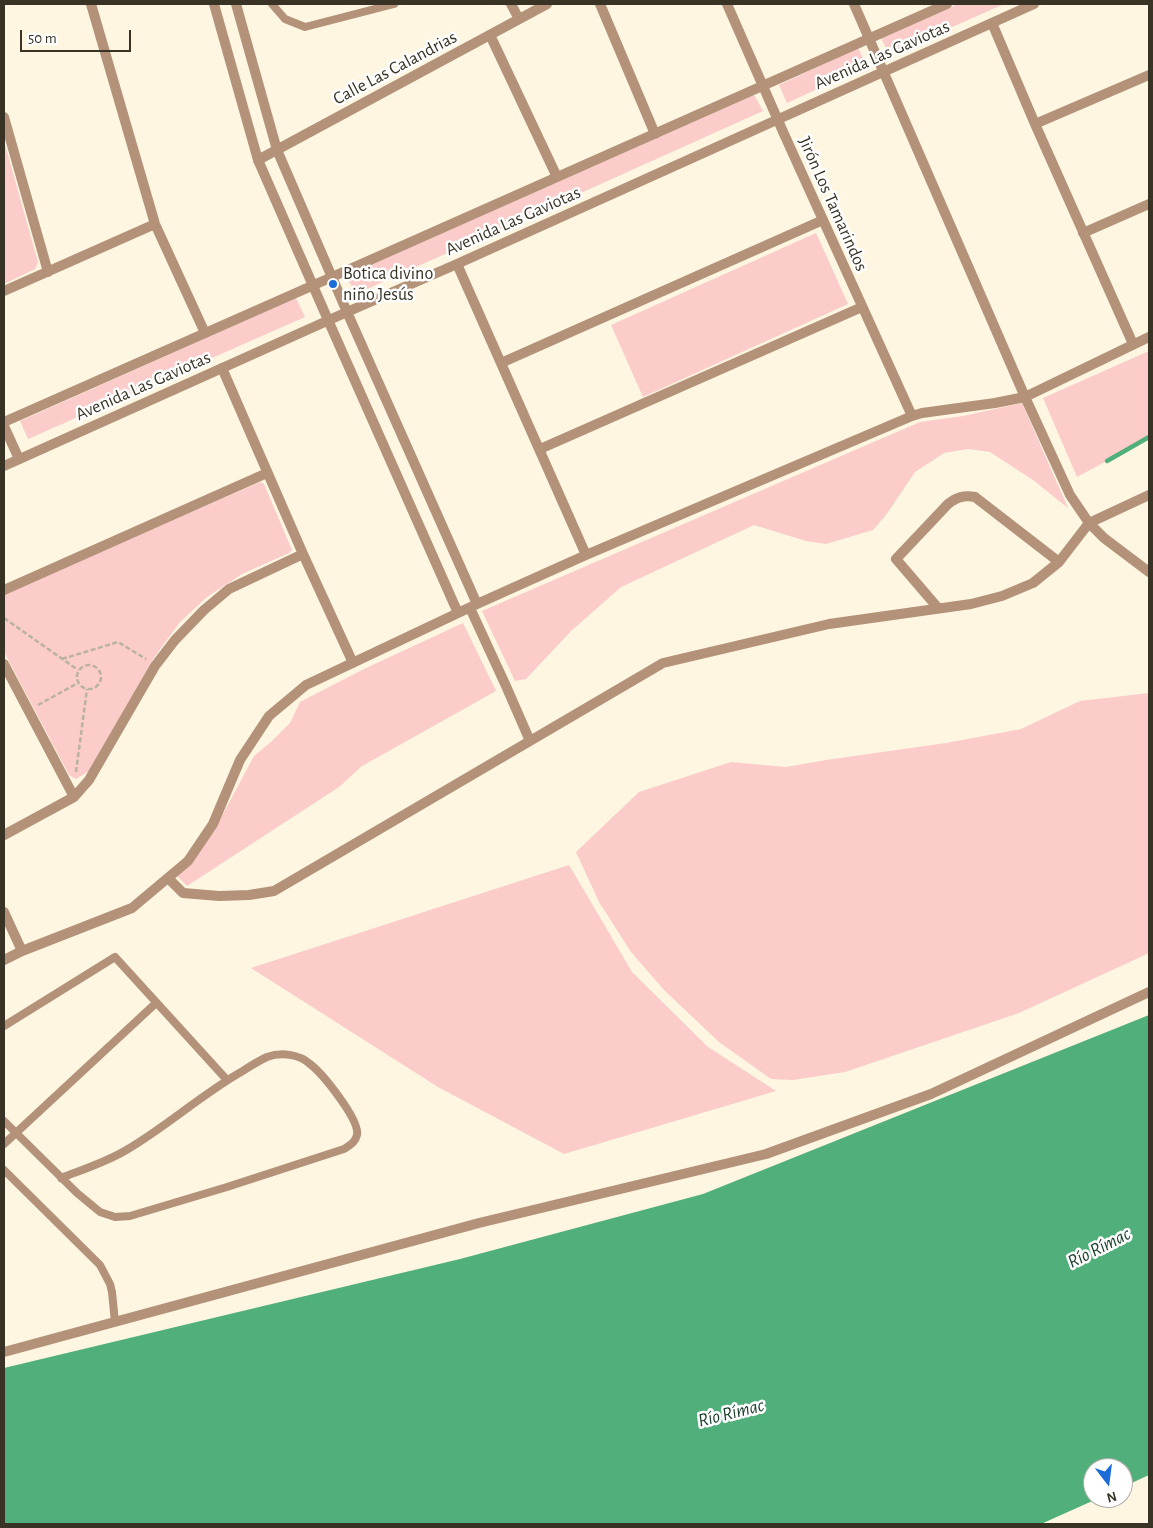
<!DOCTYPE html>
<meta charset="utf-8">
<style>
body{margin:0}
#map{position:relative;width:1153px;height:1528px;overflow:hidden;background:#fef6e1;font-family:"Alegreya Sans",sans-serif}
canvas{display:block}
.frame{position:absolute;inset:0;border:5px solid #393325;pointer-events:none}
.north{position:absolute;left:1083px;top:1458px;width:50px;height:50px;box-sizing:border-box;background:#fff;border:1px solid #b0ada8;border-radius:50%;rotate:165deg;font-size:14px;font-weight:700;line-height:20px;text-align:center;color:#393325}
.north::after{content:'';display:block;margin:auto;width:18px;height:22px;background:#1c6cd7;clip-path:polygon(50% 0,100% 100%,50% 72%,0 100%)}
.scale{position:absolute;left:20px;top:30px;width:111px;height:22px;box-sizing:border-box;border:2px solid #393325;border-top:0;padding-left:6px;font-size:15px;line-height:18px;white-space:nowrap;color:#393325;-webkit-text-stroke:4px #fff;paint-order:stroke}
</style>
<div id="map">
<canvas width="1153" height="1528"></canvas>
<div class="frame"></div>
<div class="north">N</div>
<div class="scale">50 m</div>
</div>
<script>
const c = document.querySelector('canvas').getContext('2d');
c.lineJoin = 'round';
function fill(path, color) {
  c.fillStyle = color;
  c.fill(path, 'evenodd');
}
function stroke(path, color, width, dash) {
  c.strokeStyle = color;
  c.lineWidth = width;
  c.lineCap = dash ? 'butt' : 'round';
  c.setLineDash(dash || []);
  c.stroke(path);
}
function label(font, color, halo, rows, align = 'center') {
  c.font = font + ' "Alegreya Sans",sans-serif';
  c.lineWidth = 5;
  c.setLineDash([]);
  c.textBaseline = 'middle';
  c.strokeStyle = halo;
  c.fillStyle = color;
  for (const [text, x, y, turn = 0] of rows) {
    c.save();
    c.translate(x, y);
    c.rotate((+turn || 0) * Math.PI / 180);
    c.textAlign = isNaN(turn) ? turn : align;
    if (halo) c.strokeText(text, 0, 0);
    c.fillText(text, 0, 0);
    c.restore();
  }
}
fill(new Path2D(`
 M958,4H1004L889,55L881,38Z
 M858,48L867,66L787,103L779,85Z
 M754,95L763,111L356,294L346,276Z
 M4,141L38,262L35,269L4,284Z
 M816,233L848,304L643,397L611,325Z
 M296,298L305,317L28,439L20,421Z
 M1149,351V438L1077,477L1043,398Z
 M1022,403L1068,508L1033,480L990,452L968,449L944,453L915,472L886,515L873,530L826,544L806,541L754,525L621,587L571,631L526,679L515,681L482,611L920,422L963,416Z
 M260,482L264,484L292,550L289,553L242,574L207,597L180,622L153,659L89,771L76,779L69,775L4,652V594Z
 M463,623L496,691L362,766L339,787L187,886L177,876L217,825L254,756L271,742L290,723L300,702L364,669Z
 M1149,693V953L1019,1013L845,1072L793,1080L771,1079L719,1042L664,990L631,952L599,902L576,852L639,792L731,762L786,767L826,760L946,743L1021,729L1080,701Z
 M569,865L632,972L708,1047L776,1091L564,1154L438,1087L251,968Z`), '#fcccca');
fill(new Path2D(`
 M1149,1015V1475L1123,1487V1468H1093V1498H1099L1041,1524H4V1368L460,1259L703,1194Z`), '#50af7b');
stroke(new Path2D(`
 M1107,461L1149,437`), '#50af7b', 4.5);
stroke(new Path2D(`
 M4,618L78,670
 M62,659L118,642L146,659
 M77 677a12 12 0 1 1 24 0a12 12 0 1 1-24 0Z
 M38,705L78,683
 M76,772L87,689`), '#bab2a0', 2.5, [5, 2.5]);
stroke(new Path2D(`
 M272,4L285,19L305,27L394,4
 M4,1026L115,957L227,1080
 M4,1121L77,1193L100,1212L115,1217L130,1216L227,1187L344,1149C350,1145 355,1143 357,1135C360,1120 323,1074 310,1064C299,1054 281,1052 267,1057C258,1061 249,1067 241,1072C201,1095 167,1126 128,1149C107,1162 84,1169 61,1178
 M4,1144L156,1003
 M4,1170L100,1265L110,1284L112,1292L115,1322`), '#b4927a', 8);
stroke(new Path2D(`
 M91,4L155,224L205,333
 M511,4L519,19
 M600,4L655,134
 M727,4L784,134L912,416
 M854,4L1025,397L1070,495L1089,523L1104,538L1149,572
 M992,23L1035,124L1133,344
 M490,35L557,177
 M4,117L48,272
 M1035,124L1149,75
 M258,160L547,4
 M1083,233L1149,204
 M457,264L586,555
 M332,277L947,4
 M4,291L155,224
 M328,320L458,613
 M501,363L823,220
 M222,368L303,554L353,663
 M4,426L19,459
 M540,449L862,307
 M4,590L267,473
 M477,604L347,312L457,264L1034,4
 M470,608L506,686L530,741
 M938,608L896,559L948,504C957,497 964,495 975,497L1059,562
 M4,664L74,797
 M4,835L74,797L89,780L155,666L175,640L204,610L229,589L303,554
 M168,878L183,893L219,896L249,895L274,891L663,663L829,624L971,604L1002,596L1033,583L1059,562L1089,523L1149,495
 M4,912L22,951
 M4,960L22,951L132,908L188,861L213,824L240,760L269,716L306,685L477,604L586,555L912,416L922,413L995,403L1025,397L1149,337
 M4,1352L479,1223L766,1154L931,1094L1149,992`), '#b4927a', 10);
stroke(new Path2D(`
 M214,4L258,160L328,320
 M4,422L332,277
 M4,466L347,312L277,150L236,4`), '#b4927a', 10);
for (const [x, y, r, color] of [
 [333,284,5,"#1c6cd7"]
]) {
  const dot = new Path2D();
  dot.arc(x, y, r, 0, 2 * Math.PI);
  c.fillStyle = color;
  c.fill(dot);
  stroke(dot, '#fff', 2);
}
label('18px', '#393325', '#fff', [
 ["Avenida Las Gaviotas",882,55,-24],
 ["Calle Las Calandrias",395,68,-28],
 ["Jirón Los Tamarindos",833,204,66],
 ["Avenida Las Gaviotas",513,221,-24],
 ["Avenida Las Gaviotas",143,386,-24]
]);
label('18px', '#393325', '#fff', [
 ["Botica divino",343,274],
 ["niño Jesús",343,295]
], 'left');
label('italic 19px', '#163e28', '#fff', [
 ["Río Rímac",1099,1248,-27],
 ["Río Rímac",731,1413,-14]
]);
</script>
